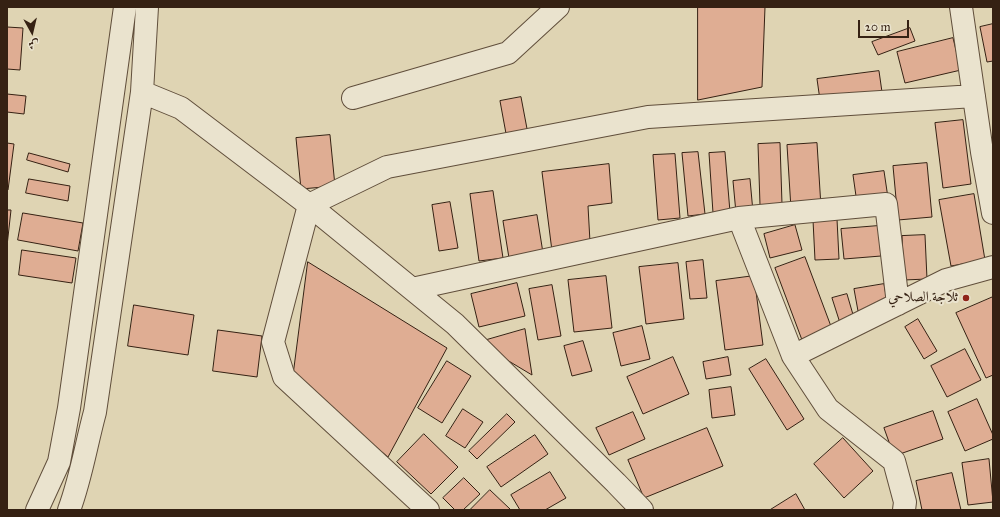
<!DOCTYPE html>
<meta charset="utf-8">
<style>
body{margin:0}
#map{position:relative;width:1000px;height:517px;overflow:hidden;background:#dfd4b3;font-family:"IM FELL Great Primer",Amiri,serif}
canvas{display:block}
.frame{position:absolute;inset:0;border:8px solid #352113;pointer-events:none}
.north{position:absolute;left:12px;top:12px;width:40px;height:40px;-webkit-text-stroke:3px #eae3ce;paint-order:stroke;rotate:172deg;font-size:11px;font-weight:700;line-height:16px;text-align:center;color:#352113}
.north::after{content:'';display:block;margin:auto;width:14px;height:18px;background:#352113;clip-path:polygon(50% 0,100% 100%,50% 72%,0 100%)}
.scale{position:absolute;left:858px;top:20px;width:51px;height:18px;box-sizing:border-box;border:2px solid #352113;border-top:0;padding-left:5px;font-size:12px;line-height:14px;white-space:nowrap;color:#352113;-webkit-text-stroke:3px #eae3ce;paint-order:stroke}
</style>
<div id="map">
<canvas width="1000" height="517"></canvas>
<div class="frame"></div>
<div class="north">ش</div>
<div class="scale">20 m</div>
</div>
<script>
const c = document.querySelector('canvas').getContext('2d');
c.lineJoin = 'round';
function fill(path, color) {
  c.fillStyle = color;
  c.fill(path, 'evenodd');
}
function stroke(path, color, width, dash) {
  c.strokeStyle = color;
  c.lineWidth = width;
  c.lineCap = dash ? 'butt' : 'round';
  c.setLineDash(dash || []);
  c.stroke(path);
}
function label(font, color, halo, rows, align = 'center') {
  c.font = font + ' "IM FELL Great Primer",Amiri,serif';
  c.lineWidth = 4;
  c.setLineDash([]);
  c.textBaseline = 'middle';
  c.strokeStyle = halo;
  c.fillStyle = color;
  for (const [text, x, y, turn = 0] of rows) {
    c.save();
    c.translate(x, y);
    c.rotate((+turn || 0) * Math.PI / 180);
    c.textAlign = isNaN(turn) ? turn : align;
    if (halo) c.strokeText(text, 0, 0);
    c.fillText(text, 0, 0);
    c.restore();
  }
}
const building = new Path2D(`
 M698,7H765L762,87L698,100Z
 M993,24V61L987,62L980,27Z
 M7,27L23,28L20,70L7,69Z
 M910,28L915,41L878,55L872,42Z
 M953,38L961,70L905,83L897,52Z
 M879,71L882,92L820,100L817,79Z
 M7,94L26,96L24,114L7,112Z
 M521,97L528,134L507,139L500,101Z
 M963,120L971,184L943,188L935,123Z
 M330,135L335,186L301,189L296,138Z
 M7,143L14,144L8,190H7Z
 M780,143L782,204L760,205L758,144Z
 M817,143L821,207L791,209L787,145Z
 M698,152L705,214L688,216L682,153Z
 M725,152L730,212L713,213L709,153Z
 M29,153L70,164L68,172L27,160Z
 M675,154L680,218L658,220L653,155Z
 M927,163L932,217L898,220L893,166Z
 M609,164L612,203L588,206L590,242L552,251L542,172Z
 M884,171L888,198L857,203L853,175Z
 M29,179L70,186L68,201L26,193Z
 M750,179L753,212L736,213L733,181Z
 M493,191L503,258L479,261L470,194Z
 M974,194L985,260L951,266L939,200Z
 M450,202L458,248L439,251L432,205Z
 M7,210H11L7,246Z
 M23,213L83,223L78,251L18,240Z
 M537,215L543,253L509,258L503,221Z
 M837,219L839,259L815,260L813,220Z
 M795,225L802,250L770,258L764,234Z
 M878,226L881,256L844,259L841,229Z
 M925,235L927,279L904,280L902,236Z
 M22,250L76,258L72,283L19,275Z
 M805,257L832,329L802,340L775,268Z
 M703,260L707,298L690,299L686,262Z
 M308,262L447,348L388,457L293,378Z
 M678,263L684,319L646,324L639,267Z
 M606,276L612,328L574,332L568,280Z
 M754,276L763,345L725,350L716,281Z
 M517,283L525,316L479,327L471,294Z
 M884,284L888,306L858,311L854,289Z
 M552,285L561,336L538,340L529,289Z
 M847,294L854,318L840,323L832,298Z
 M993,297V375L986,378L956,313Z
 M134,305L194,315L188,355L128,346Z
 M918,319L937,351L924,359L905,327Z
 M642,326L650,359L621,366L613,333Z
 M525,329L532,375L502,357L483,341Z
 M218,330L262,336L257,377L213,371Z
 M583,341L592,371L572,376L564,346Z
 M965,349L981,380L947,397L931,366Z
 M673,357L689,394L643,414L627,377Z
 M728,357L731,375L706,379L703,362Z
 M766,359L804,419L787,430L749,369Z
 M447,361L471,376L442,423L418,408Z
 M731,387L735,415L712,418L709,390Z
 M977,399L993,435V439L965,451L948,412Z
 M463,409L483,422L465,448L446,436Z
 M933,411L943,439L894,456L884,428Z
 M633,412L645,439L609,455L596,428Z
 M507,414L515,422L477,459L469,451Z
 M707,428L723,466L644,498L628,460Z
 M424,434L458,467L431,494L397,462Z
 M535,435L548,454L501,487L487,467Z
 M843,438L873,471L844,498L814,464Z
 M989,459L993,502L968,505L962,463Z
 M550,472L566,498L545,510H520L511,495Z
 M952,473L961,510H922L916,481Z
 M464,478L480,494L463,510H455L443,498Z
 M490,490L510,509L509,510H470Z
 M796,494L805,510H770Z`);
fill(building, '#dfad93');
stroke(building, '#352113', 1);
const minor = new Path2D(`
 M961,7L982,152L993,213
 M142,92L181,108L309,205L412,289L455,324L616,483L642,510
 M353,98L508,53L558,7
 M739,218L886,204L898,304
 M412,289L739,218L793,356
 M37,510L59,462L69,408L125,7
 M69,510C81,478 86,445 95,412L142,92L147,7
 M428,510L284,377L273,342L309,205L387,167L648,117L974,96
 M904,510L905,502L894,461L828,409L793,356L946,280L993,267`);
stroke(minor, '#604e3b', 24);
stroke(minor, '#eae3ce', 22);
for (const [x, y, r, color] of [
 [966,298,4,"#8f2418"]
]) {
  const dot = new Path2D();
  dot.arc(x, y, r, 0, 2 * Math.PI);
  c.fillStyle = color;
  c.fill(dot);
  stroke(dot, '#eae3ce', 1.5);
}
label('14px', '#352113', '#eae3ce', [
 ["ثلاجة الصلاحي",958,298]
], 'right');
</script>
